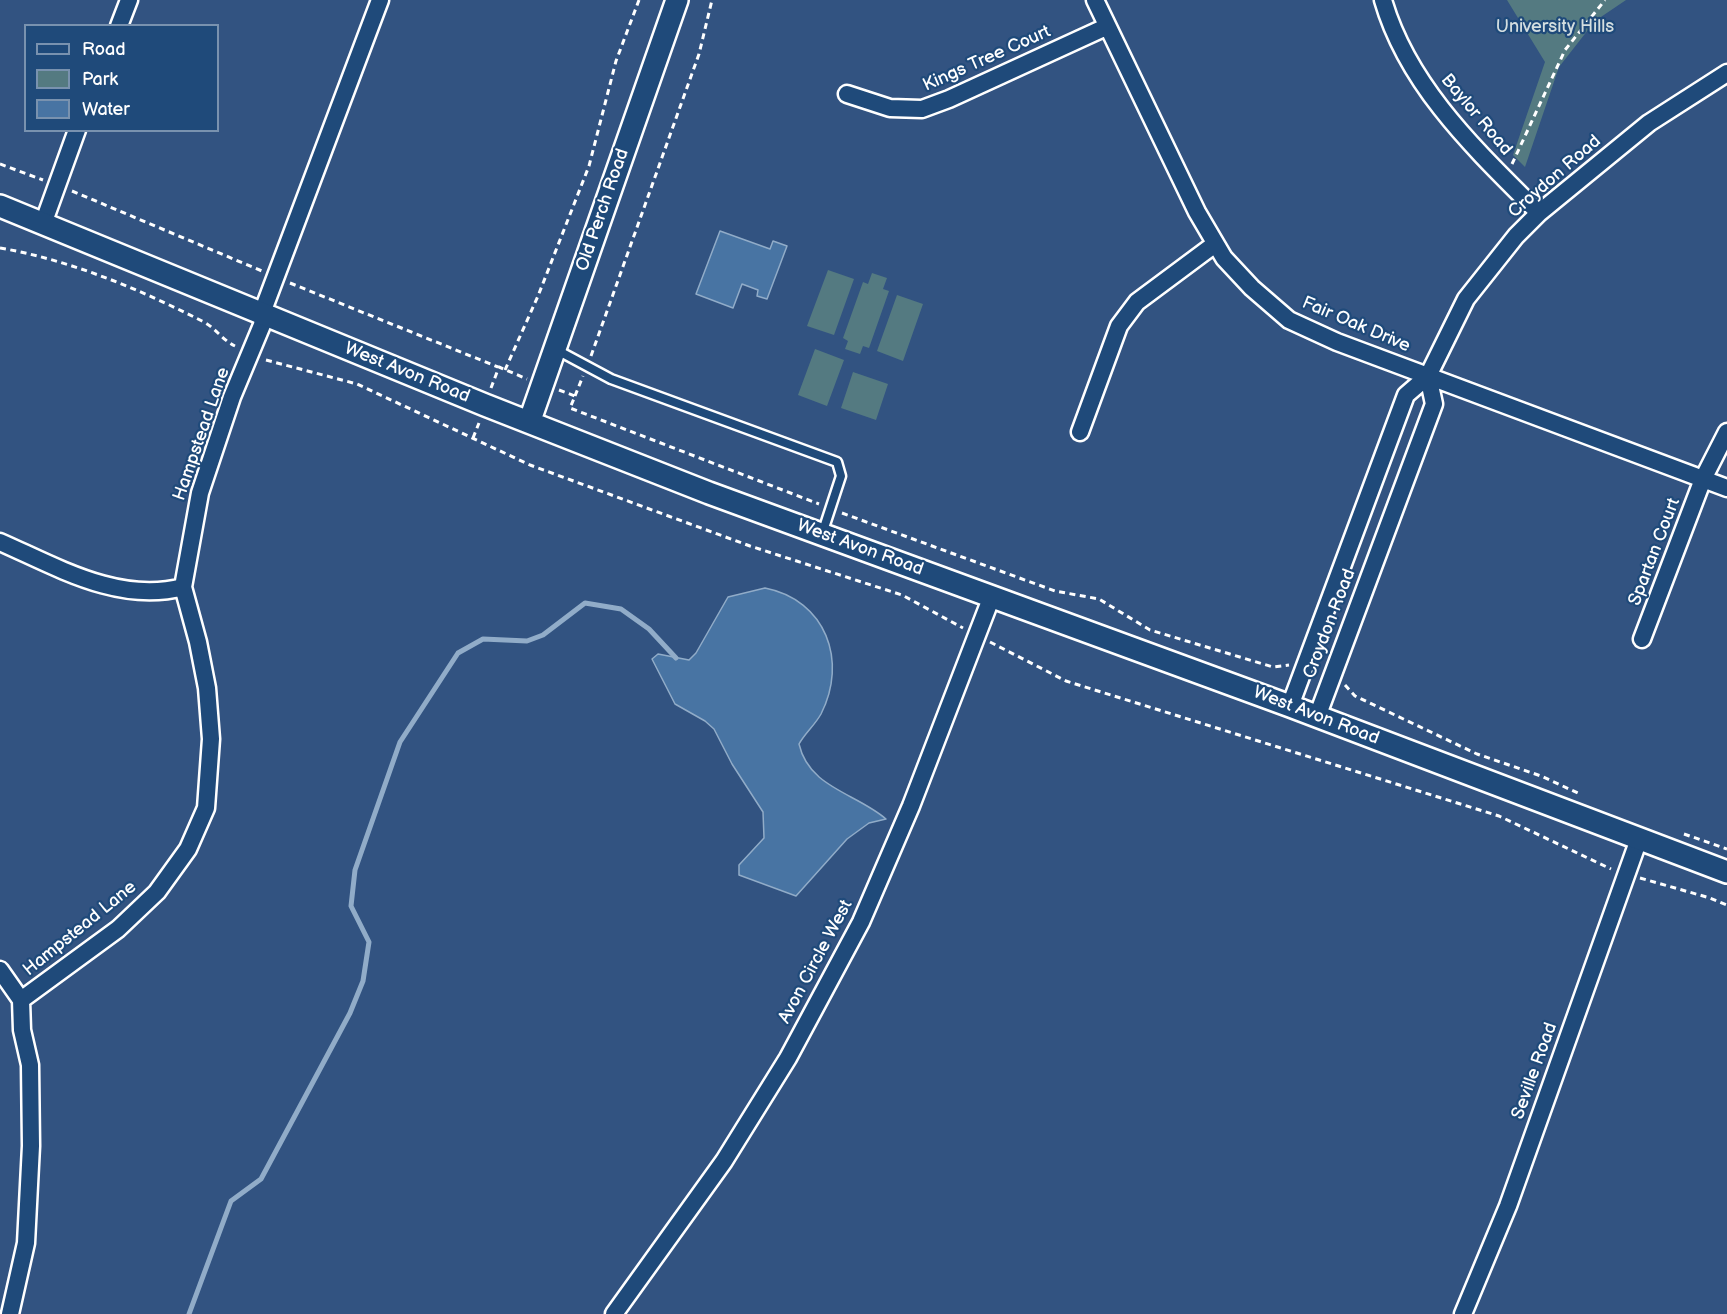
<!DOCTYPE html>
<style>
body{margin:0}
#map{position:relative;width:1727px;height:1314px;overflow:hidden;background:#325381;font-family:"Balsamiq Sans",sans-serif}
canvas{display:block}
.legend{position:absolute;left:24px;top:24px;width:195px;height:108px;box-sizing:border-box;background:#1f4a7a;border:2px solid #7992af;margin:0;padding:8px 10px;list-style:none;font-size:18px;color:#fff}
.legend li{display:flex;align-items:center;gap:12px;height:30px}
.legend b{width:30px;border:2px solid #7992af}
</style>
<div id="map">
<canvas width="1727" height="1314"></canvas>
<ul class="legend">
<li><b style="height:8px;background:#1f4a7a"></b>Road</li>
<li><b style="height:16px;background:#547a81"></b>Park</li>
<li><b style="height:16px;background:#4874a3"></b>Water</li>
</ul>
</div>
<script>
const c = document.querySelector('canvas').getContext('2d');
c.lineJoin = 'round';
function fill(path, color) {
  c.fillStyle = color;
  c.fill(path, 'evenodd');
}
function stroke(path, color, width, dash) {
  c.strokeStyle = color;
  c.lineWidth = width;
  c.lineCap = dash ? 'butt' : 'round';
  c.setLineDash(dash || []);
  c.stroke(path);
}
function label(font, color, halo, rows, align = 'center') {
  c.font = font + ' "Balsamiq Sans",sans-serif';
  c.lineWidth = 4.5;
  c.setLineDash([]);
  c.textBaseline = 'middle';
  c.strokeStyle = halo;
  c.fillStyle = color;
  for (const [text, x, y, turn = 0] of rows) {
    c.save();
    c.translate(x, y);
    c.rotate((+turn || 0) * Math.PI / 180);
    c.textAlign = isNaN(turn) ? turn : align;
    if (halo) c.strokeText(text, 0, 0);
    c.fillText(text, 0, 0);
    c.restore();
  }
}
fill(new Path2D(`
 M1507,0H1626L1595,21L1559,67L1525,167L1513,155L1545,62Z
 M828,270L854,279L834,335L807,326Z
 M872,273L887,278L883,289L889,291L869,348L863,346L860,354L845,349L848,341L843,338L863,282L868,284Z
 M897,295L923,304L903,361L877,351Z
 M815,349L844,360L827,406L798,395Z
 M853,372L888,384L876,420L841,408Z`), '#547a81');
const water = new Path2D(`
 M720,231L770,249L773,241L787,246L767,299L757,296L758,290L742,284L733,308L696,294Z
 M765,588C826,600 848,661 821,714C815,725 805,733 799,744C809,788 856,793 886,819L869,823L847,839L796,896L739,875V865L764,838L763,812L732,764L714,729L705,721L675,704L652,659L658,654L689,660L696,653L728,597Z`);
fill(water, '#4874a3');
stroke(water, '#91acc8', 1.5);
stroke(new Path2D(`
 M189,1314L231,1201L261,1179L350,1013L363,981L369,942L351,906L355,870L400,742L458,653L483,639L527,641L543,635L585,603L621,609L649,629L676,658`), '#91acc8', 5);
const service = new Path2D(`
 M555,349L611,379L837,462L841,476L822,534`);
const minor = new Path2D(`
 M1095,0L1197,212L1224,258L1252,288L1289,320L1337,342L1727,488
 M1383,0C1408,87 1477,151 1539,213
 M119,26L129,0
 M847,94L890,108L922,109L949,99L1106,27
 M43,224L77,130
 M1080,432L1119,326L1137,302L1215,244
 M0,542C57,567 119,604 183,587
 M1642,639L1703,479L1727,432
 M1290,706L1406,395L1428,376L1466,299L1516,236L1539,213L1649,123L1727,73
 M1317,717L1434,404L1428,376
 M0,970L21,1000L22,1030L30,1065L31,1146L26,1243L10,1314
 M21,1000L118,929L157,892L188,849L206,808L211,739L207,688L198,642L183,587L200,493L232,397L262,325L265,305L380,0
 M614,1314L724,1161L788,1058L861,922L911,806L992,596
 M1463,1314L1508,1206L1639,839`);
const tertiary = new Path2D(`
 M0,206L485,405L709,493L1290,706L1727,872
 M530,420L677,0`);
stroke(service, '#fff', 13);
stroke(minor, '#fff', 21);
stroke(tertiary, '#fff', 26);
stroke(new Path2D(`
 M0,164L43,180
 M1512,164L1565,50L1605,0
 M72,191L262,271
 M0,248C70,260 139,289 202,321C215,327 222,340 235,346
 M290,283L498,367
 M591,356L699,54L712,0
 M266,360L357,384L530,465L750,546L902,595L963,628
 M505,370L538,296L589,166L616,61L639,0
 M491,388L499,367L527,379
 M559,390L575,396L570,408L819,504
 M575,396L583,376
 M473,438L479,423
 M842,513L1055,591L1099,599L1150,630L1273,667L1289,665
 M990,642L1066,681L1499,816L1611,869
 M1345,685L1355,696L1477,754L1541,776L1580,794
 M1684,834L1727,849
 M1640,878L1710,898L1727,905`), '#fff', 3, [6, 4.5]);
stroke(service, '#1f4a7a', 8);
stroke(minor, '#1f4a7a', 16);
stroke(tertiary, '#1f4a7a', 21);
label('18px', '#d4dee0', '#1f4a7a', [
 ["University Hills",1555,27]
]);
label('18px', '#fff', '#1f4a7a', [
 ["Kings Tree Court",987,59,-24],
 ["Baylor Road",1476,115,50],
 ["Croydon Road",1555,177,-41],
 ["Old Perch Road",603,210,-71],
 ["Fair Oak Drive",1356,325,23],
 ["West Avon Road",407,373,22],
 ["Hampstead Lane",202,434,-71],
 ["West Avon Road",860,548,20],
 ["Spartan Court",1655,552,-69],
 ["Croydon Road",1330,624,-69],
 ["West Avon Road",1316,716,21],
 ["Hampstead Lane",80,929,-39],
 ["Avon Circle West",816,962,-62],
 ["Seville Road",1535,1071,-70]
]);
</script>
